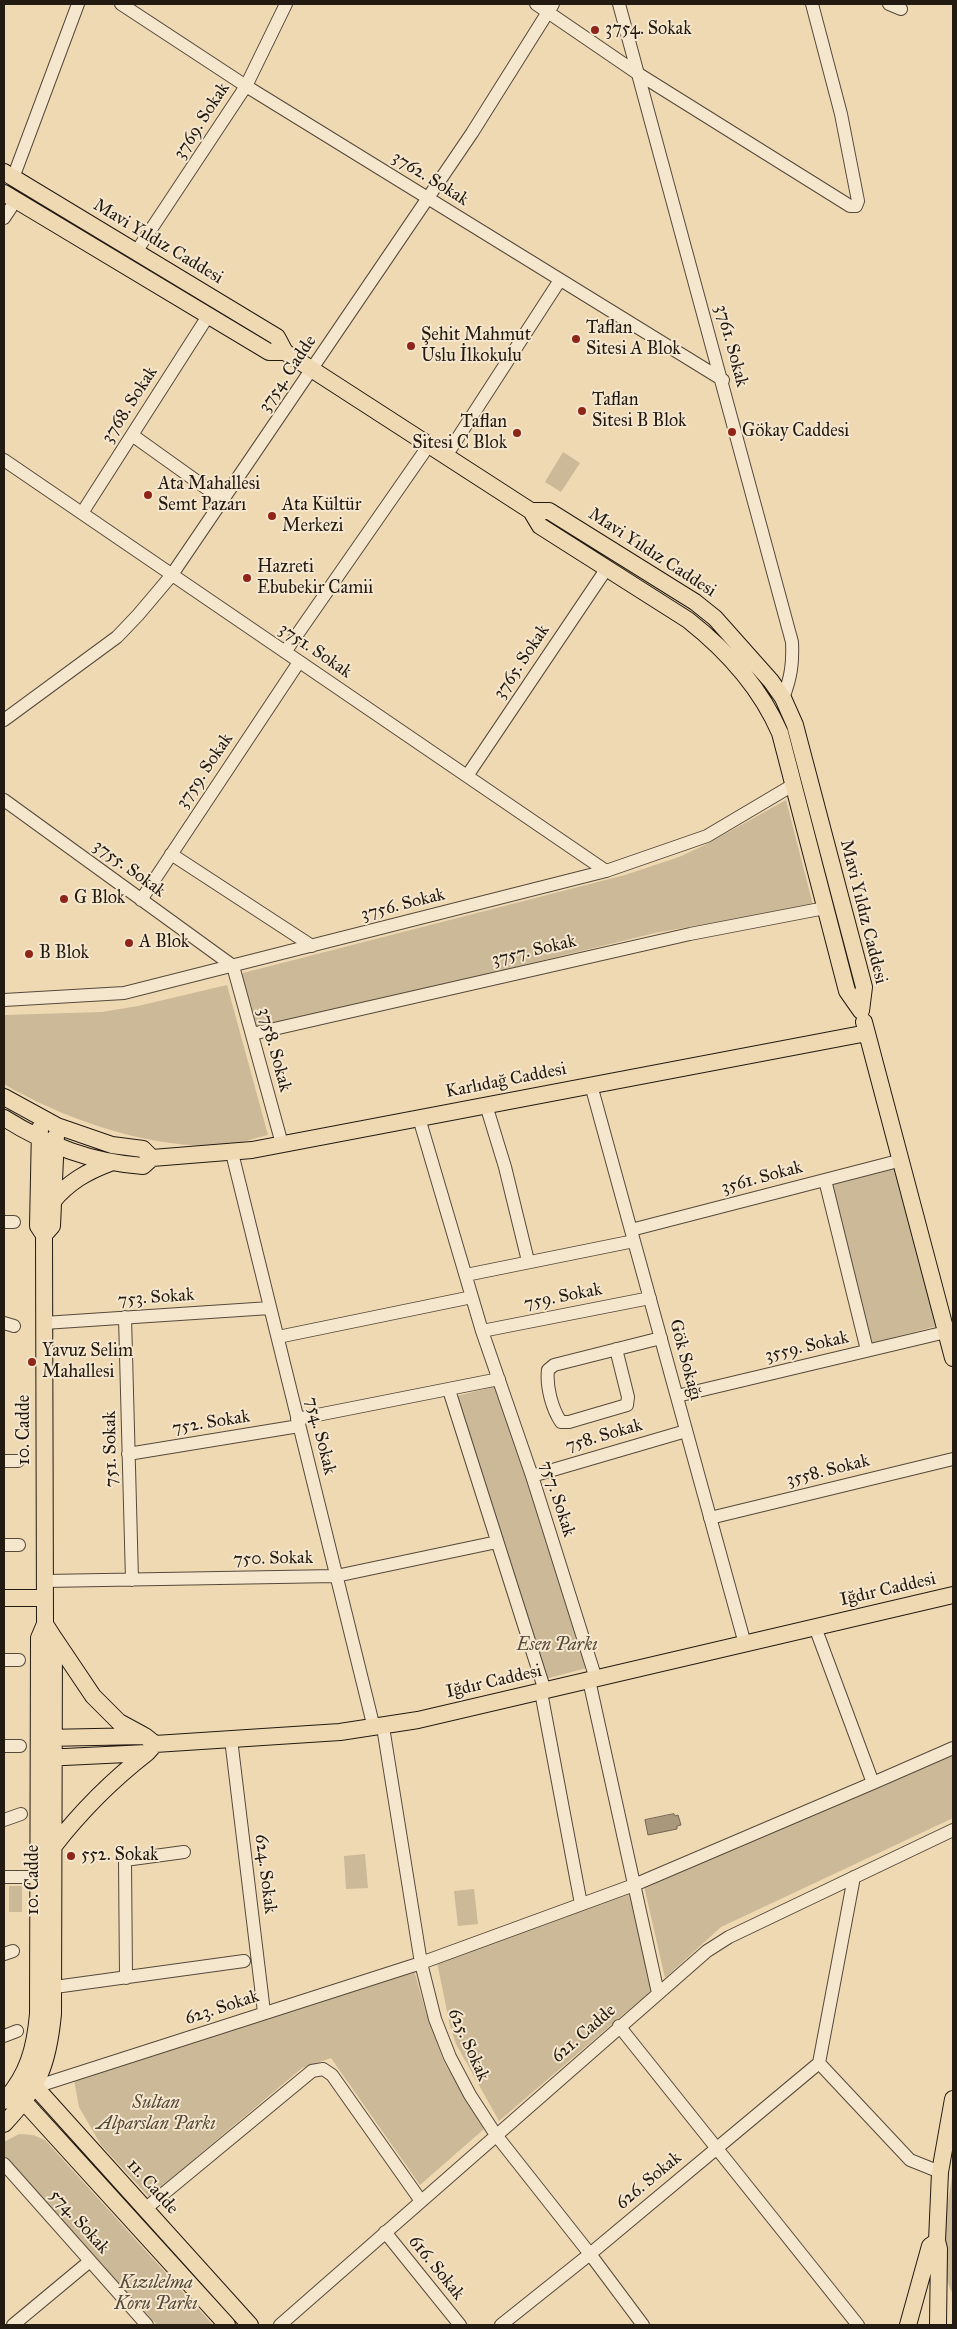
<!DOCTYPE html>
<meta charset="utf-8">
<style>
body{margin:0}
#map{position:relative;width:957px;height:2329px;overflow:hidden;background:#efd9b3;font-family:"IM FELL Great Primer",serif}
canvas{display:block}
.frame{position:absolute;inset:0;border:5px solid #231b12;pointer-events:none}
</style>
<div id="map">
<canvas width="957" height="2329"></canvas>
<div class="frame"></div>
</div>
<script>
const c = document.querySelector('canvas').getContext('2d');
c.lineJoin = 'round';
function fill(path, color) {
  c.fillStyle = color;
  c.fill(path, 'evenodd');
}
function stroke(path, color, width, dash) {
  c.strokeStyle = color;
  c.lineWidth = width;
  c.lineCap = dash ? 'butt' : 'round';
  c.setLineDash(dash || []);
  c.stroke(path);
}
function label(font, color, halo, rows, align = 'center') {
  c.font = font + ' "IM FELL Great Primer",serif';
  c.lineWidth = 4;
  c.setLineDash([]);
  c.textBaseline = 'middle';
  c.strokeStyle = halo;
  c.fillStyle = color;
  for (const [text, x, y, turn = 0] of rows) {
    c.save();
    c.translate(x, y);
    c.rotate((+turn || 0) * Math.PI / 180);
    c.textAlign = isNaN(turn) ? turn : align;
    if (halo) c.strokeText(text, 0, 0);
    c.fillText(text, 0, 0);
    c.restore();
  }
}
fill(new Path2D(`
 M563,452L580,463L561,492L545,482Z
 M786,800L813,905L655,933L254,1031L239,974L625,875L679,857L709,843Z
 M227,985L268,1135C255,1138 241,1143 227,1145C155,1151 65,1120 4,1084V1015L102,1012L138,1006Z
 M897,1168L937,1326L872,1343L832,1185Z
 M493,1387L499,1389L587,1668L545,1679L457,1396Z
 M953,1752V1818L721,1927L665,1978L644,1886Z
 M365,1854L368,1888L346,1889L344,1856Z
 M9,1886H22V1912H9Z
 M474,1889L478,1924L458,1926L454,1891Z
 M633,1893L653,1989L499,2121L456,2044L450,2026L437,1962Z
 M414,1970L426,2013L444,2062L484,2129L420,2185L331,2058L302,2068L149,2197L101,2145L79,2107L74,2080Z
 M19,2134L33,2135L45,2140L213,2325H157L4,2155V2142Z
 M953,2171V2295C934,2256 947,2212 953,2171Z`), '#ccb998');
const water = new Path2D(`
 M674,1814L675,1816L678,1815L681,1825L677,1826V1829L648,1835L645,1820Z`);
fill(water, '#aa987c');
stroke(water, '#746652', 1);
const minor = new Path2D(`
 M121,4L246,86L723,380
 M536,4L637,73L850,206H856L858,201L841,114L812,4
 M619,4L792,642C793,663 791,678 783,698
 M889,4L901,9
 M13,178L78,4
 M4,218L16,200
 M136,252L246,86L286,4
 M132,435L223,500
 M446,456L560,280
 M4,460L606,871
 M82,513L208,316
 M285,652L429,445
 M4,720L117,637L138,615L171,576L472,133L553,4
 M467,776L607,568
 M4,800L233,966L282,1144
 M171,854L312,946
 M141,900L299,662
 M4,1000L124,993L606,871L707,836L793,785
 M252,1034L690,934L825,908
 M591,1085L745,1644
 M486,1105L505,1167L528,1261
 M419,1118L482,1331L532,1476L596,1679
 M232,1153L374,1728
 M825,1180L867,1350
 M4,1222H14
 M631,1230L902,1160
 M466,1275L634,1241
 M125,1317L132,1580
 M4,1323L14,1326
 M44,1323L270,1308
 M482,1331L650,1298
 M278,1337L472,1297
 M616,1349L628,1397L627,1405L569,1422H561C552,1409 546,1386 548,1370L554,1365L661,1338
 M449,1390L545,1691
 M677,1396L946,1332
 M297,1419L499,1379
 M128,1454L299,1426
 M4,1461H18
 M532,1476L686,1431
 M710,1518L953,1459
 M4,1545H19
 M45,1581L336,1576L497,1542
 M815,1627L873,1783L953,1748
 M4,1660H19
 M589,1680L658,1993
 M541,1692L581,1904
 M383,1727L421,1963L435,2019L450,2057L470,2095L496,2135L590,2254L643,2325
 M231,1739L264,2012
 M4,1746H20
 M4,1820L21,1814
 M4,1877H39
 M854,1877L819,2063L910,2160L940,2172
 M4,1954L13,1951
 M126,1978L125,1860L184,1852
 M55,1987L244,1961
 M619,2026L858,2325
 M4,2036L17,2031
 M35,2087L421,1963L634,1885L873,1783
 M4,2164L147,2325
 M145,2209L312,2071L323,2069L332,2075L421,2201
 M385,2232L460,2325
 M13,2325L90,2261
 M280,2325L707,1951L729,1937L953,1830
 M501,2325L590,2254L819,2063`);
const major = new Path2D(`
 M4,172L277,337L285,352H269L4,193
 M285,352L531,511L540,526L688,620C726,650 761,689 780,733L847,991L861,1011L864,987L795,725L783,698L771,681L715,618L695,602L549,511H531
 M864,1022L953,1358
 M4,1097L57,1126L112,1145L143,1149L152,1158L143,1166C90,1162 49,1146 4,1118
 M40,1128L38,1226L44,1235L52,1226L56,1136
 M152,1158L252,1150L867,1033
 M53,1201C69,1182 86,1172 110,1163
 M44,1235L45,1624
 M4,1598H44
 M54,1638L93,1696L119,1722L143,1735
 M155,1744L340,1732L418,1720L953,1595
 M44,1758L147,1753L155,1744L145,1736L45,1738
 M54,1846C82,1810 111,1781 147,1753
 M29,2080L250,2325
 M17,2094L227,2325
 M4,2101C28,2075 35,2048 38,2014L39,1638L45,1624L54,1638L53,2014C48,2065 39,2087 4,2124
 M908,2325L930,2246L937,2241
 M938,2325L939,2249L937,2241L940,2172L953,2099`);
stroke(minor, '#564a3a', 14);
stroke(major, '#231b12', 18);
stroke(minor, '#f5e6ce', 12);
stroke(major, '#efd9b3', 16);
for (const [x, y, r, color] of [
 [595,30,5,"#8f2418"],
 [576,339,5,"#8f2418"],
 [411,346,5,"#8f2418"],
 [582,411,5,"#8f2418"],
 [732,432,5,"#8f2418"],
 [517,433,5,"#8f2418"],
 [148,495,5,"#8f2418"],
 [272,516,5,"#8f2418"],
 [247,578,5,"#8f2418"],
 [64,899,5,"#8f2418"],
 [129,943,5,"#8f2418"],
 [29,954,5,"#8f2418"],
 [32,1362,5,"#8f2418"],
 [71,1856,5,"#8f2418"]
]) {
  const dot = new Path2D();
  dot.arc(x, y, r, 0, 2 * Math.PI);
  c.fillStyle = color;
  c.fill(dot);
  stroke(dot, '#f5e6ce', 2);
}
label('18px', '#231b12', '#f5e6ce', [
 ["3754. Sokak",605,30],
 ["Taflan",586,329],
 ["Sitesi A Blok",586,350],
 ["Şehit Mahmut",421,336],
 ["Uslu İlkokulu",421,357],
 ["Taflan",592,401],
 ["Sitesi B Blok",592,422],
 ["Taflan",507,423,"right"],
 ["Sitesi C Blok",507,444,"right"],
 ["Gökay Caddesi",742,432],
 ["Ata Mahallesi",158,485],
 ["Semt Pazarı",158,506],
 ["Ata Kültür",282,506],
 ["Merkezi",282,527],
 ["Hazreti",257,568],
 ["Ebubekir Camii",257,589],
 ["G Blok",74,899],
 ["A Blok",139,943],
 ["B Blok",39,954],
 ["Yavuz Selim",42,1352],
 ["Mahallesi",42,1373],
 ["552. Sokak",81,1856]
], 'left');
label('18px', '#231b12', '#f5e6ce', [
 ["3769. Sokak",202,121,-57],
 ["3762. Sokak",430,179,32],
 ["Mavi Yıldız Caddesi",158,242,31],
 ["3761. Sokak",731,346,75],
 ["3754. Cadde",288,374,-56],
 ["3768. Sokak",130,405,-57],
 ["Mavi Yıldız Caddesi",652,553,33],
 ["3751. Sokak",315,651,34],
 ["3765. Sokak",522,662,-56],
 ["3759. Sokak",205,771,-56],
 ["3755. Sokak",129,869,36],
 ["3756. Sokak",403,905,-14],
 ["Mavi Yıldız Caddesi",863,912,76],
 ["3757. Sokak",534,951,-13],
 ["3758. Sokak",274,1050,75],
 ["Karlıdağ Caddesi",506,1081,-11],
 ["3561. Sokak",762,1178,-15],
 ["759. Sokak",563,1297,-11],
 ["753. Sokak",156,1298,-4],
 ["3559. Sokak",807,1347,-13],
 ["Gök Sokağı",685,1360,75],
 ["752. Sokak",211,1423,-9],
 ["10. Cadde",25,1430,-90],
 ["754. Sokak",320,1436,76],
 ["758. Sokak",604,1436,-16],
 ["751. Sokak",111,1449,-91],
 ["3558. Sokak",828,1471,-14],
 ["757. Sokak",557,1499,72],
 ["750. Sokak",273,1559,-1],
 ["Iğdır Caddesi",888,1590,-13],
 ["Iğdır Caddesi",494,1682,-13],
 ["624. Sokak",265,1874,83],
 ["10. Cadde",34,1880,-90],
 ["623. Sokak",222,2008,-18],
 ["621. Cadde",584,2034,-41],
 ["625. Sokak",468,2045,66],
 ["626. Sokak",649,2181,-40],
 ["11. Cadde",152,2187,48],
 ["574. Sokak",79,2222,48],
 ["616. Sokak",436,2268,51]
]);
label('italic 18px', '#564a3a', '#f5e6ce', [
 ["Esen Parkı",557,1646],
 ["Sultan",156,2104],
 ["Alparslan Parkı",156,2125],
 ["Kızılelma",156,2284],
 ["Koru Parkı",156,2305]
]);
</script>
